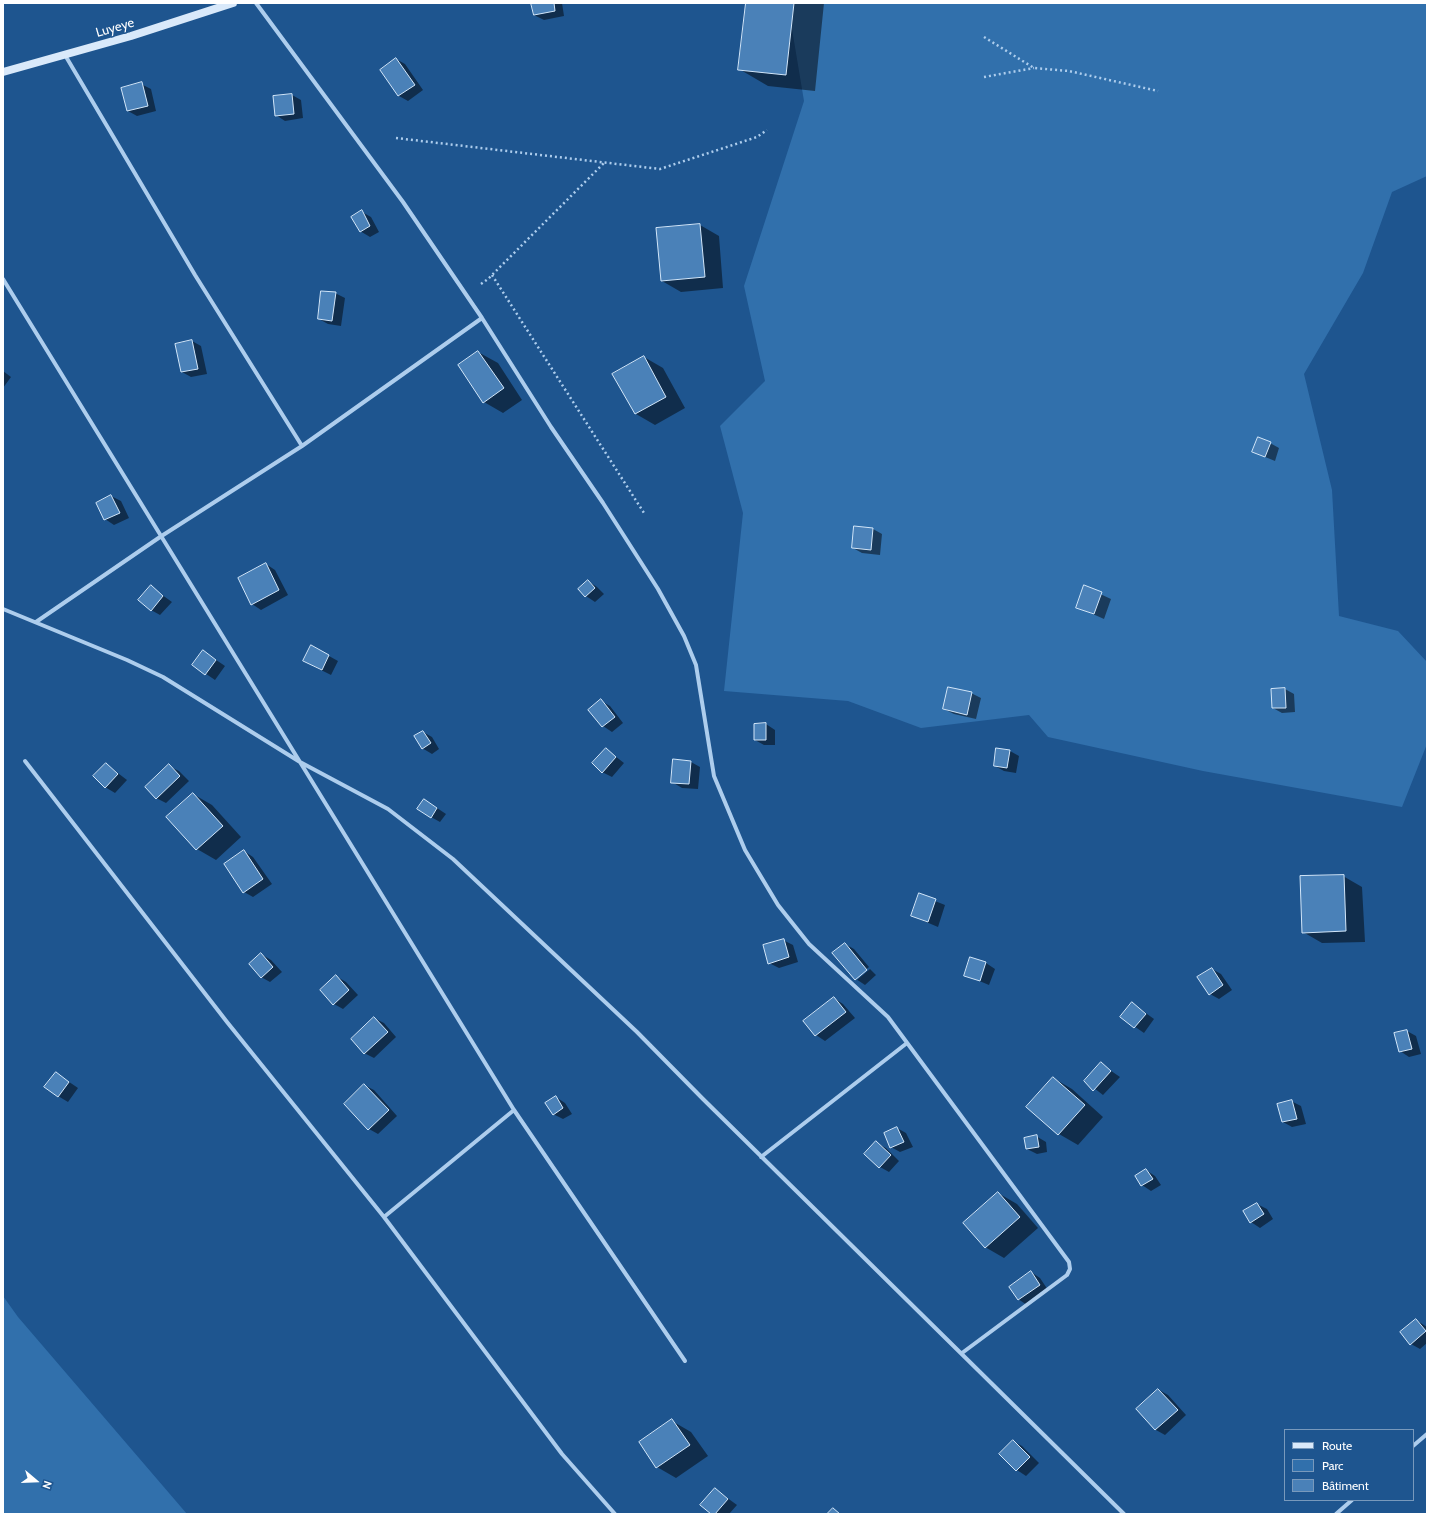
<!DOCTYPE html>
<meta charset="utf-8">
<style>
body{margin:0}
#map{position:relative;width:1430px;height:1517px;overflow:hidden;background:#1e558f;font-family:Cabin,sans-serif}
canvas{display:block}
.frame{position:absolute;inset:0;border:4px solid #fff;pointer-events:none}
.legend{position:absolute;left:1284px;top:1429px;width:130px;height:72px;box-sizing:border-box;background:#1e558f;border:1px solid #7899bc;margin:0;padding:5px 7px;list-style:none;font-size:12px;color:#fff}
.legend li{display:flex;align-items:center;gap:8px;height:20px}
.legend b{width:20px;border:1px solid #7899bc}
.north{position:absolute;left:16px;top:1461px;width:40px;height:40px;-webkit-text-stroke:3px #1e558f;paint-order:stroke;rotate:109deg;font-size:11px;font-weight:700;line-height:16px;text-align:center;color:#fff}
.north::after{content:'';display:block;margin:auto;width:14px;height:18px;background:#fff;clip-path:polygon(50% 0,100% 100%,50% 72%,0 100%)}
</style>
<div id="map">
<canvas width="1430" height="1517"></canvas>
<div class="frame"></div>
<ul class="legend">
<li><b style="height:5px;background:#d9e9fa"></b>Route</li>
<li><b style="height:11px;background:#3170ac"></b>Parc</li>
<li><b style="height:11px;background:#4a81b8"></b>Bâtiment</li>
</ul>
<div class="north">N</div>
</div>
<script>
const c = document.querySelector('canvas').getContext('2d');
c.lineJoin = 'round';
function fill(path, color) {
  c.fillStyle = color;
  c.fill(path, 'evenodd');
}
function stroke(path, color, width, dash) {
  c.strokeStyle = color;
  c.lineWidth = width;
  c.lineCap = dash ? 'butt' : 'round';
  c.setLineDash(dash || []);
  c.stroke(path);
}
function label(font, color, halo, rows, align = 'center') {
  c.font = font + ' Cabin,sans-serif';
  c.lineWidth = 3;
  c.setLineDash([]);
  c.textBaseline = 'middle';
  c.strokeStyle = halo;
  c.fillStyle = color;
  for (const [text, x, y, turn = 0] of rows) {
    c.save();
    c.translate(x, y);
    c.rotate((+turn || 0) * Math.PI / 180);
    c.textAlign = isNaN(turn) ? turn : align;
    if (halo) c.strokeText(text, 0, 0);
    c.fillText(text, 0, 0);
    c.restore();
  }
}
fill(new Path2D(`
 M790,3H1427V176L1392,192L1363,273L1304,374L1332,490L1339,616L1398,631L1427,662V744L1402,807L1203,771L1048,737L1029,715L921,728L848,701L724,691L743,513L720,426L765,381L744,286L804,101L789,11Z
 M3,1296L18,1317L187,1514H3Z`), '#3170ac');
fill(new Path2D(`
 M532,3H562L564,16L544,20L534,15Z
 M747,3H824L815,91L768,86L739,69Z
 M396,59L405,64L423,90L408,101L399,96L381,70Z
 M141,84L151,89L156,111L137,116L128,111L122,89Z
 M292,95L301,100L303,118L285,121L276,115Z
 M362,212L371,217L379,232L370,237L360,231Z
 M700,225L719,236L723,288L681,292L662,281Z
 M335,293L345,298L341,326L328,324L319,319Z
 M192,341L201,346L207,374L191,377L182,372Z
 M478,352L498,363L522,400L503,413L484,402Z
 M644,357L663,368L685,408L655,425L636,414L614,374Z
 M3,371L11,377L3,388Z
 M1270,443L1279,448L1275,461L1253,452Z
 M111,496L121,501L129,518L114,525L105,519Z
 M873,529L882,534L880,555L862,553L853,548Z
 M266,564L275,570L288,595L261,610L252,604Z
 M588,581L597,587L604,594L595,602L586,596L580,589Z
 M151,587L172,602L160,615L151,610Z
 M1085,587L1111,599L1104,619L1077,607Z
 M203,651L225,666L215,680L193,665Z
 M329,656L338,661L331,675L313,666Z
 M1285,689L1294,694L1295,712L1282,713L1273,708Z
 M971,693L981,698L976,719L954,714L944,709Z
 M601,701L610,706L623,723L612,732L603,726L589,710Z
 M766,724L775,730V745H764L755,740Z
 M423,732L432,737L439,749L432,754L422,748Z
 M606,749L624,763L612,777L602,772Z
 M1010,751L1019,756L1016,773L1004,771L995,766Z
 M691,762L700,767L698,789L682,788L672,782Z
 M106,764L127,780L115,793L105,787Z
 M169,766L179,771L189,781L166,803L156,798Z
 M193,794L212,805L241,837L216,860L197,849Z
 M434,806L446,814L440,822L431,817Z
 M244,851L253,857L272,884L253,897L244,892Z
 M1343,876L1362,887L1365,942L1322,943L1303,932Z
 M920,895L945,905L938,927L912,916Z
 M783,940L793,945L798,962L779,968L769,963Z
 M845,944L854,949L869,967L857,977V980L870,969L876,975L865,985L856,979Z
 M261,954L271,960L282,972L270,982L261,977Z
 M986,963L995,969L989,985L965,975Z
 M1212,969L1221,974L1232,990L1219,999L1210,994Z
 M336,976L346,982L358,995L343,1009L334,1004Z
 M834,998L843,1004L855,1018L825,1041L816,1035Z
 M1132,1003L1154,1019L1144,1033L1121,1017Z
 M374,1018L384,1023L396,1037L374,1058L364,1053Z
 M1407,1031L1416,1036L1421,1054L1409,1057L1400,1051Z
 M1101,1064L1120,1077L1103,1095L1085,1081Z
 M56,1073L78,1088L68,1102L58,1096Z
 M1053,1078L1072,1089L1103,1117L1078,1145L1059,1134L1028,1107Z
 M364,1085L374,1090L397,1116L378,1134L369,1129Z
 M556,1097L565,1103L572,1114L563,1119L553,1114Z
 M1291,1101L1301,1106L1306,1124L1292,1127L1283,1122Z
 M897,1128L906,1133L913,1147L900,1152L891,1147Z
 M1036,1136L1046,1142L1047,1152L1037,1154L1027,1149Z
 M876,1143L886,1148L899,1161L889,1172L880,1167Z
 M1146,1170L1155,1176L1161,1185L1151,1191L1142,1185L1137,1177Z
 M998,1193L1017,1204L1038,1228L1004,1258L985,1247Z
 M1257,1204L1267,1209L1273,1219L1260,1228L1251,1222L1244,1212Z
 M1031,1272L1040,1278L1048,1290L1027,1305L1018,1299Z
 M1416,1320L1427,1327V1343L1420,1349L1411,1344Z
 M1159,1390L1168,1395L1186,1415L1165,1435L1156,1430L1138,1409Z
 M672,1421L691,1432L708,1456L676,1478L657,1467L640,1443Z
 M1013,1441L1022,1446L1039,1463L1026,1476L1017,1470L1001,1454Z
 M715,1489L737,1505L729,1514H713Z`), '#0007');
const building = new Path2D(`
 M531,3H554L555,11L534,15Z
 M746,3H794L786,75L738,70Z
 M396,58L415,85L398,96L380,70Z
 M142,82L148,106L127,111L121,88Z
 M292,94L294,114L275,116L273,96Z
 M362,210L370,226L360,232L351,217Z
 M700,224L705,277L661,281L656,228Z
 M321,291L336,292L332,321L318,319Z
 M192,340L198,369L181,372L175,344Z
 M478,351L504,388L483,403L458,365Z
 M644,356L666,397L635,414L612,374Z
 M1258,437L1271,442L1265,457L1252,452Z
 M111,495L120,513L104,520L96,503Z
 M854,526L873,528L871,550L852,548Z
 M266,563L279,590L251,605L238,578Z
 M588,580L595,588L585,597L578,589Z
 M151,585L163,596L151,611L138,600Z
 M1084,585L1102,592L1094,614L1076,608Z
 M311,645L329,655L322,670L303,661Z
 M203,650L216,660L205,675L192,665Z
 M948,687L972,692L967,715L943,709Z
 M1285,688L1286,708H1272L1271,689Z
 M601,699L615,717L602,727L588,710Z
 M766,723V740H754V724Z
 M423,731L431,743L422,749L414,736Z
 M606,748L616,757L602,773L592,763Z
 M996,748L1010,750L1007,768L994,766Z
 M673,759L691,761L689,784L671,783Z
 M106,763L118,774L105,788L93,776Z
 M169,764L180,776L156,799L145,787Z
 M193,793L223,826L196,850L166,817Z
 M424,799L437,808L431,818L417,809Z
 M244,850L263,879L243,893L224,864Z
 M1344,875L1346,931L1302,933L1300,876Z
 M919,893L936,899L928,922L911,916Z
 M784,939L789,957L768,964L763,945Z
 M845,943L867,970L855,980L832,953Z
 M261,953L273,967L261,978L249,964Z
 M970,957L986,962L980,981L964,976Z
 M1212,968L1223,985L1209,995L1197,977Z
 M336,975L349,990L333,1005L320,990Z
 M834,997L846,1012L815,1036L803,1021Z
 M1132,1002L1146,1014L1134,1028L1120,1017Z
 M374,1017L388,1032L364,1054L351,1039Z
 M1407,1030L1412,1049L1399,1052L1394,1033Z
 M1101,1062L1111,1071L1093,1091L1084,1081Z
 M56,1072L69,1082L58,1097L44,1087Z
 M1053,1077L1085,1105L1058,1135L1026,1107Z
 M364,1084L389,1110L368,1130L344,1104Z
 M556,1096L563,1108L553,1115L545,1103Z
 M1292,1100L1297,1119L1282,1122L1277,1104Z
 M897,1127L904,1142L890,1148L884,1133Z
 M1037,1135L1039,1147L1026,1149L1024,1138Z
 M876,1141L891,1155L879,1168L864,1154Z
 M1146,1169L1153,1179L1141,1186L1135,1176Z
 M998,1192L1020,1217L985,1248L963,1223Z
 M1257,1203L1264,1214L1250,1223L1243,1211Z
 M1031,1271L1040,1285L1018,1300L1009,1287Z
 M1416,1319L1426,1331L1410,1345L1400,1332Z
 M1158,1389L1178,1410L1155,1430L1136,1409Z
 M672,1419L690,1445L656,1468L639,1442Z
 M1013,1440L1030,1457L1016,1471L999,1454Z
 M715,1488L728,1499L715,1514H711L700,1505Z
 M833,1508L840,1514H827Z`);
fill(building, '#4a81b8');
stroke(building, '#d2e6f9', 1);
stroke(new Path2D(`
 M984,37L1034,68L1069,71L1158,91
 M984,77L1034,68
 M396,138L660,169L757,137L767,130
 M492,275L644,513
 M481,284L488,279L604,163`), '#adcded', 2.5, [2, 3]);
stroke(new Path2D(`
 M256,3L403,202L482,318L551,427L603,503L658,589L684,636L696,665L714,776L745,850L778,905L809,944L888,1017L1069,1262L1070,1269L1067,1275L962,1353
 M65,55L195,275L302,446
 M3,279L300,762L388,809L453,859L637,1032L703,1099L1124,1514
 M3,609L127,660L163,677L300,762L514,1110L685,1361
 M36,622L160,537L302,446L482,318
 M25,761L227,1022L384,1217L562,1454L615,1514
 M761,1157L907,1043
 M384,1217L514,1110
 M1413,1446L1427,1434
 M1336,1514L1352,1500`), '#adcded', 4);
stroke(new Path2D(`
 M3,72L131,36L233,3`), '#d9e9fa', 8);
label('13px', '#fff', '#1e558f', [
 ["Luyeye",115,28,-16]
]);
</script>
